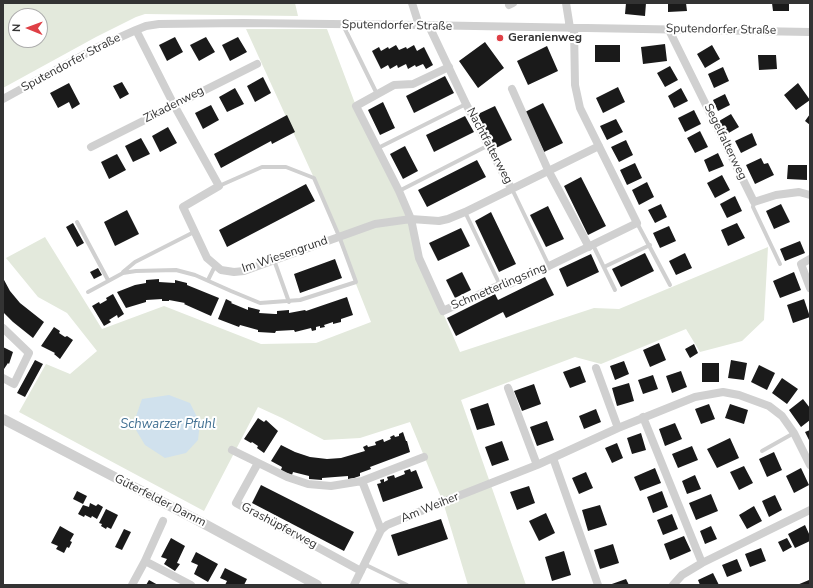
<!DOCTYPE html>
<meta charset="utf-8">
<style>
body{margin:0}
#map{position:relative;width:813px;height:588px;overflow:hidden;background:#fff;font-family:"Nunito Sans",sans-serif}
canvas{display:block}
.frame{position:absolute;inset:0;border:4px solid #333;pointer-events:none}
.north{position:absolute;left:8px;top:8px;width:40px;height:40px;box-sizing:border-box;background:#fff;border:1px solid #adadad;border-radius:50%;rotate:271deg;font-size:11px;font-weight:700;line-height:16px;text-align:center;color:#333}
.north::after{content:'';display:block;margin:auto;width:14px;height:18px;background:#df4046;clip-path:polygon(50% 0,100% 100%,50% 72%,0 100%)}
</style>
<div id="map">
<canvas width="813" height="588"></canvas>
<div class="frame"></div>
<div class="north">N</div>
</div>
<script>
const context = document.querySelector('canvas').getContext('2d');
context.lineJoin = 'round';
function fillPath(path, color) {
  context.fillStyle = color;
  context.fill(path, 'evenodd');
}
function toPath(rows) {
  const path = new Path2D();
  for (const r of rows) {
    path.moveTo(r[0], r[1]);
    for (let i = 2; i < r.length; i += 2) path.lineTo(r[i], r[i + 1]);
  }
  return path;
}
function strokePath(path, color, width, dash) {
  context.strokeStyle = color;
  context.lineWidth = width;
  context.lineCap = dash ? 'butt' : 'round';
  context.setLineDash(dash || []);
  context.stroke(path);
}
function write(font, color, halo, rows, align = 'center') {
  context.font = font + ' "Nunito Sans",sans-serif';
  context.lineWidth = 4;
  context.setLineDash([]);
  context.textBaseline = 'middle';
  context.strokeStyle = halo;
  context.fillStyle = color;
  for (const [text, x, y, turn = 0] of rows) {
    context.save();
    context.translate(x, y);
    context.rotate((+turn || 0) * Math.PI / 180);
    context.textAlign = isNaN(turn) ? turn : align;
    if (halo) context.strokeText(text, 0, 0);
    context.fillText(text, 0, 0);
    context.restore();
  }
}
fillPath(toPath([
 [3,3,295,3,298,16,145,14,136,17,96,37,3,88],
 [16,16,40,16,40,40,16,40],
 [246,29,327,29,356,106,399,191,419,258,460,352,594,308,619,309,768,247,764,320,742,341,700,352,686,329,601,364,575,357,461,400,526,585,468,585,443,502,410,422,360,438,324,440,282,418,258,407,204,511,19,412,46,364,70,374,97,351,67,313,38,297,6,258,45,237,102,329,164,306,261,344,316,343,371,322,314,178]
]), '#e3e9dc');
fillPath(toPath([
 [169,395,190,403,200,423,198,440,186,453,165,458,145,445,133,425,142,399]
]), '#d0e1ed');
fillPath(toPath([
 [626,3,646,3,645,16,625,14],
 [668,3,686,3,687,11,668,12],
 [772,3,789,3,789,11,773,11],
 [175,37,183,52,167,61,159,45],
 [206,37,215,52,199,61,190,45],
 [238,37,247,52,230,61,222,45],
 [485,42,504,68,478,88,459,61],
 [665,44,667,61,643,64,641,47],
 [396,45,399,50,406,47,407,49,414,45,417,51,424,47,433,65,426,69,423,64,416,67,415,65,408,69,406,64,398,68,397,65,390,69,388,65,381,69,372,51,379,47,381,51,388,47,389,49],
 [595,45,620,45,620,62,595,62],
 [712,45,720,59,705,68,697,54],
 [547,46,558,71,528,85,517,61],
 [758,55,776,55,777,69,759,70],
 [670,66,678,80,665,87,657,73],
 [723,67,729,81,714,88,708,74],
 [445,76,454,93,414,113,406,96],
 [263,77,271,93,255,102,247,86],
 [122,82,129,94,120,99,113,86],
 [69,83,80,104,72,109,69,102,58,108,50,93],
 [798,83,810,100,796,110,784,95],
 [618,87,625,102,603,113,596,98],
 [235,88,244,104,227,112,219,97],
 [681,88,688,101,674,108,668,96],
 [725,94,730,105,718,111,713,100],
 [383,102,395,128,380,135,368,110],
 [543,103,563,143,544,152,525,112],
 [211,105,219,120,203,129,195,113],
 [495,106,512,140,494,149,478,114],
 [694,110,701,124,685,132,678,118],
 [731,114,739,127,727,134,719,121],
 [810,114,810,125,805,121],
 [287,115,295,132,272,144,271,141,221,168,214,154],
 [465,116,474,132,434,152,426,135],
 [616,119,623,132,607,140,600,126],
 [168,127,177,143,160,152,152,136],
 [700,131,708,147,695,153,687,138],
 [752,133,757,145,741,153,735,141],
 [141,138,150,154,133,162,125,146],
 [626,140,633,155,619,162,611,147],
 [405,146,418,171,403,179,390,154],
 [718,153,724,166,709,172,704,160],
 [117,154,126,170,109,179,101,162],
 [761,158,764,164,768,163,774,175,755,184,746,165],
 [477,160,486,177,427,207,418,190],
 [635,163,642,178,627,185,620,170],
 [788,165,807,165,807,180,787,179],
 [722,175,730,190,715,198,707,183],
 [581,177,606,226,588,235,564,186],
 [647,182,654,197,639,205,632,190],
 [306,184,315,201,227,247,219,230],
 [735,196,742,211,727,218,720,204],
 [661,204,667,217,655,223,648,210],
 [781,204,790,222,774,229,766,211],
 [548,206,564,239,546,247,530,215],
 [127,210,139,234,115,246,104,222],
 [491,212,516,264,499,272,475,221],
 [73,223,84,243,77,247,66,227],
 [737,223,745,238,728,246,721,230],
 [669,226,676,241,660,248,653,233],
 [461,228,470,246,438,261,429,243],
 [800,241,805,253,785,261,780,249],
 [645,253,654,271,621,287,612,269],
 [685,253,692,268,676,275,669,261],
 [591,254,599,272,567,287,559,269],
 [335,259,342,278,300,293,294,274],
 [98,268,102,275,94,279,90,272],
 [462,272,471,290,455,298,446,280],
 [794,272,801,290,780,298,773,281],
 [545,277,554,295,506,318,503,312,456,336,447,318,495,294,498,300],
 [3,278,10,291,20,303,44,322,33,338,13,322,3,312],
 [159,279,159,282,175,283,175,280,187,283,187,285,219,298,211,316,184,304,185,303,169,300,169,301,162,301,162,299,146,300,146,302,126,308,117,292,135,285,146,283,146,280],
 [113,294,124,314,118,318,117,315,109,320,111,322,104,326,92,306,99,302,100,304,107,300,106,298],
 [347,297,353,315,341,319,341,322,333,324,333,322,324,325,325,327,320,328,320,326,316,327,316,330,312,331,311,328,295,332,294,330,276,331,275,333,258,332,258,330,240,325,239,327,218,319,226,299,232,302,231,303,248,310,248,307,260,310,259,313,275,314,277,314,277,311,289,310,289,313,305,310,306,311],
 [804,299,810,317,793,323,787,305],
 [54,327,60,331,59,333,65,337,67,336,73,340,60,359,54,354,55,353,41,346],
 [659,343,666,360,650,367,643,350],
 [694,344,698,353,690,358,685,349],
 [3,347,13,352,9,364,8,363,4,369,3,368],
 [35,360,43,364,25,397,17,393],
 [731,360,747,363,744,380,728,378],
 [624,361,629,374,615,380,610,366],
 [702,363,719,363,719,382,702,382],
 [759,365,775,373,767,390,751,382],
 [580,366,586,382,570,388,563,372],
 [681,371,687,387,672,393,666,376],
 [653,375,658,389,643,394,638,380],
 [782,378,798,389,787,404,772,393],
 [629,383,634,401,617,406,612,388],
 [534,384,541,404,522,411,514,391],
 [803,399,810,408,810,420,801,427,789,410],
 [488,403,495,425,477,430,470,409],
 [709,404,715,419,701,424,695,409],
 [730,404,748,410,744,424,725,418],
 [596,409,601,422,584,429,579,416],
 [258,418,264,422,266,420,278,431,264,453,257,448,258,446,252,442,251,443,244,439],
 [547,421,554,440,537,446,530,427],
 [675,423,682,439,665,446,659,429],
 [810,430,810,442,805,432],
 [403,432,406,441,407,441,410,452,370,467,371,469,360,473,360,476,354,478,348,479,348,476,322,478,322,480,309,479,309,476,293,472,292,475,286,473,281,470,282,467,271,461,281,445,295,452,310,457,327,459,341,458,365,451,363,447,367,445,368,447,376,445,375,442,383,439,384,442,391,439,390,437,394,435,395,437,399,436,399,434],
 [641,433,646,450,632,454,627,438],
 [730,438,739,458,717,468,707,449],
 [502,441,509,460,492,466,485,447],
 [617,443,623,458,612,463,605,448],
 [692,446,698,460,678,468,672,454],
 [774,452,782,470,767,477,759,459],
 [744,466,753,483,739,490,730,472],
 [655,468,661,483,640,491,634,477],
 [801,468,809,485,794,493,786,476],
 [410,469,411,472,416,470,423,488,383,502,377,484,381,483,380,480,384,479,384,482,388,480,387,477,394,475,395,478,405,474,404,471],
 [586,472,593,488,579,494,572,478],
 [695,475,701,489,687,494,682,481],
 [261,485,354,532,344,551,252,503],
 [529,486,535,503,517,510,510,492],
 [77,491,87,496,83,504,73,499],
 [662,491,668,507,653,513,647,497],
 [711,494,718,511,696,520,689,503],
 [775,495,782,510,769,517,762,501],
 [90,503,96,506,98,504,103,507,97,519,92,516,91,518,85,515,84,517,78,514,83,505,89,507],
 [600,505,607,525,588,531,582,510],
 [754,506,762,521,747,529,739,515],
 [106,509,118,515,111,529,107,527,106,529,101,526,102,524,99,523],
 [546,513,555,533,539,541,529,521],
 [672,514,678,529,663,535,657,520],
 [441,519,448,539,398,556,391,535],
 [805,525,810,536,810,541,795,548,788,534],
 [60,526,74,534,70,541,72,542,69,548,67,547,64,553,56,549,58,546,51,543],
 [711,526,717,539,705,544,700,531],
 [124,529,131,532,122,550,115,547],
 [684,536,691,551,670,560,664,544],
 [171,538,185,546,177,563,180,564,175,571,164,564,167,559,161,557],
 [787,538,792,547,783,552,778,542],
 [613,544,619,563,600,569,594,550],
 [761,548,766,561,750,567,745,554],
 [564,551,571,575,552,581,545,557],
 [196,552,218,564,208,582,194,574,198,565,191,562],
 [737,559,742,571,727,577,722,565],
 [225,568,247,579,244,585,225,585,227,581,220,578],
 [713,573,719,585,700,585,698,580],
 [626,579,629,585,609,585],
 [149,580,158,585,146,585],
 [809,580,810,585,797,585]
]), '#1a1a1a');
strokePath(toPath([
 [343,25,377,94],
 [378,148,466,104],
 [512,189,549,266],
 [399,191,489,145],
 [754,202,753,207,780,264],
 [465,212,500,285],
 [77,222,108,280],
 [637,223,670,285],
 [593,245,615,290],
 [274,260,289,302],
 [604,267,650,245],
 [123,272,135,262,194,232],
 [208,280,215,266],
 [88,292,123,273,136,271,176,270,195,275,231,291,260,303,300,300,356,282,339,236,314,178,286,167,262,167,219,186],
 [762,451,794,433],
 [364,564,407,585]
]), '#d0d0d0', 4);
strokePath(toPath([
 [412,3,419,25],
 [566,3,570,28],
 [509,5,513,3],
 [429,26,466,104,511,188],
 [136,30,174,105,219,186,183,207,207,258,221,270,234,272,244,271,375,224,411,219,439,221,448,219,465,212,599,146],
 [669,30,754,202,776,195,799,192,810,195],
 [449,67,413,84,394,85,356,106,399,191,411,219,419,258,443,311,500,285,509,284,549,266,637,223,580,108,575,85,574,28],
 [512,89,548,170,589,247],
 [3,99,96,48,136,30,146,26,159,24,243,23,419,25,810,32],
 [91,147,257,64],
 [810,259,801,264,810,288],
 [3,328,29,353,14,384,3,378],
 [596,368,618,428],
 [508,388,537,465],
 [643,417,702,563],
 [232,450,287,477,308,484,331,486,362,481,424,457],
 [553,458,598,585],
 [258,463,236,503,361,571],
 [362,481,381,530],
 [145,561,163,521],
 [132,585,145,561,191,585],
 [354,585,381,530,387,525,443,502,537,465,618,428,695,397,723,392,739,395,769,406,782,416,794,433,810,465],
 [673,585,682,575,702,563,810,510]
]), '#d0d0d0', 8);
strokePath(toPath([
 [3,419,199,521,317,585]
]), '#d0d0d0', 10);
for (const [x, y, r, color] of [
 [500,38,4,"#df4046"]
]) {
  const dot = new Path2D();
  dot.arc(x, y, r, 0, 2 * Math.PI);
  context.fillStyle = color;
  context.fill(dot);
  strokePath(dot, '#fff', 1.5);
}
write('12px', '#333', '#fff', [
 ["Sputendorfer Straße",397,26,1],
 ["Sputendorfer Straße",721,30,1],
 ["Sputendorfer Straße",71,63,-28],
 ["Zikadenweg",174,105,-27],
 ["Segelfalterweg",725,142,64],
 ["Nachtfalterweg",489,146,62],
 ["Im Wiesengrund",285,255,-19],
 ["Schmetterlingsring",499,287,-23],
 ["Güterfelder Damm",160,501,27],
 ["Am Weiher",430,508,-22],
 ["Grashüpferweg",279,526,28]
]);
write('bold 12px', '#333', '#fff', [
 ["Geranienweg",508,38]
], 'left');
write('italic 13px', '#437193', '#fff', [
 ["Schwarzer Pfuhl",168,425]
]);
</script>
